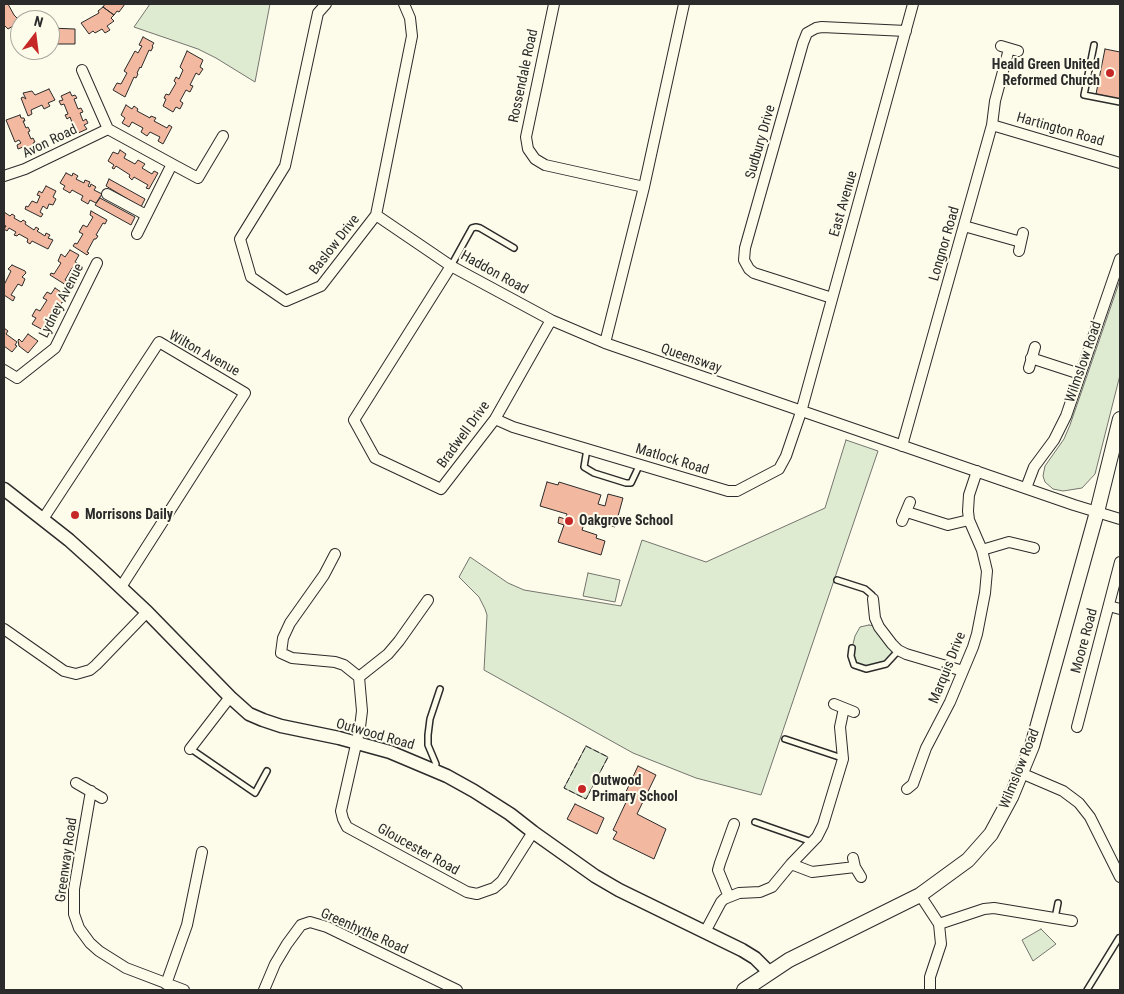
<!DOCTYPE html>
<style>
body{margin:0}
#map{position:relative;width:1124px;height:994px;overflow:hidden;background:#fdfbea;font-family:"Roboto Condensed",sans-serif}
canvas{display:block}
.frame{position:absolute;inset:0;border:5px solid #2b2b2b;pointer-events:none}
.north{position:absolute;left:10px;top:10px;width:50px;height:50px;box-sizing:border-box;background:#fdfbea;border:1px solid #a9a89e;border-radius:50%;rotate:15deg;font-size:14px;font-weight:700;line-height:20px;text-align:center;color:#2b2b2b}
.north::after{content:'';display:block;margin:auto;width:18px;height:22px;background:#c62828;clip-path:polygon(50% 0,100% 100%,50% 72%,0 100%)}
</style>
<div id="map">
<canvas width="1124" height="994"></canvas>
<div class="frame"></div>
<div class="north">N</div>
</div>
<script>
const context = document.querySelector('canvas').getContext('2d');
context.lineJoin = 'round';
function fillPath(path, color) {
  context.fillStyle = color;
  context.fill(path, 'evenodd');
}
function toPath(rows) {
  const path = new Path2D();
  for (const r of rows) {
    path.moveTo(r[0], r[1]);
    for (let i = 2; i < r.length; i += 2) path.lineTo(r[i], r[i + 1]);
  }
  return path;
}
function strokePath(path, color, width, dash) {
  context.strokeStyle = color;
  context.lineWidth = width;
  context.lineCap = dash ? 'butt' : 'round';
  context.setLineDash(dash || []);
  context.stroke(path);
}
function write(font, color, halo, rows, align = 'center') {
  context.font = font + ' "Roboto Condensed",sans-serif';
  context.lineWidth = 4;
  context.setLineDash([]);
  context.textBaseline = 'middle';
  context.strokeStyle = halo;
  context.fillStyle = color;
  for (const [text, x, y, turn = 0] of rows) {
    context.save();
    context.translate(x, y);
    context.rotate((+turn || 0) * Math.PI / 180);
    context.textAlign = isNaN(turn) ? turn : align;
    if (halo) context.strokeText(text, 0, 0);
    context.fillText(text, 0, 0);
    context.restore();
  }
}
const green = toPath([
 [150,4,270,4,255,82,216,58,198,49,134,27,150,4],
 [1120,280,1120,375,1095,474,1082,488,1063,491,1053,489,1045,482,1043,476,1045,466,1064,439,1070,425,1120,280],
 [846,440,878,451,761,795,696,778,633,753,484,670,487,615,485,609,479,597,459,577,470,557,508,583,524,590,621,606,642,540,706,562,825,508,846,440],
 [588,573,620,580,615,602,583,596,588,573],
 [869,625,879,627,898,650,886,664,860,668,852,661,852,648,855,636,860,627,869,625],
 [586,746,608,757,586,799,564,788,586,746],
 [1041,929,1056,944,1033,961,1022,940,1041,929]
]);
fillPath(green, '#deebd1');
strokePath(green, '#74746e', 1);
const building = toPath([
 [4,4,8,4,14,15,20,21,15,28,13,26,8,29,4,25,4,4],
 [105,4,125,4,119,12,117,11,114,15,103,7,105,4],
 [103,7,114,15,111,18,114,21,107,26,110,30,105,33,102,29,95,33,93,31,89,34,81,23,99,13,98,11,103,7],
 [20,22,20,42,18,42,19,38,14,36,16,28,15,28,20,22],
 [50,28,75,29,75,44,51,44,50,28],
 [143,37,154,43,152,46,153,47,151,51,149,50,141,68,140,67,137,73,138,74,136,78,134,77,125,97,113,90,117,83,121,84,127,73,124,71,135,51,138,53,142,46,139,45,143,37],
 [1105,49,1120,52,1120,99,1096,94,1105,49],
 [187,51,203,60,200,67,203,69,199,75,196,73,190,85,193,86,190,92,186,90,180,101,183,103,180,109,176,107,173,112,163,106,166,99,164,98,166,94,169,95,176,83,174,81,176,77,179,79,183,70,180,67,187,51],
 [49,89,55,100,48,103,50,106,44,109,42,105,31,110,32,114,28,116,21,98,23,97,26,99,23,93,32,91,35,95,49,89],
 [70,92,72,96,75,95,77,98,74,99,78,109,81,108,83,112,80,113,83,121,86,119,88,123,84,125,87,129,76,134,74,129,71,130,70,126,73,125,70,117,67,119,65,115,68,114,64,104,61,105,59,101,63,100,61,96,70,92],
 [126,105,132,109,134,106,138,109,137,111,150,118,151,116,156,118,154,121,167,128,169,125,172,127,163,144,158,141,160,137,150,132,147,136,141,132,143,128,132,122,129,127,122,123,125,118,121,115,126,105],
 [20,115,21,118,24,118,25,121,23,121,26,128,28,127,30,131,28,132,31,139,33,138,35,142,33,143,37,152,26,156,23,147,18,149,17,145,21,143,19,140,15,142,6,120,20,115],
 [120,150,126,154,124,158,135,164,138,160,145,164,142,168,152,174,154,171,158,173,149,189,146,188,148,185,134,177,132,180,129,177,130,175,116,166,114,169,112,168,114,165,108,161,113,152,118,154,120,150],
 [66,173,72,176,73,173,78,176,76,179,84,183,85,180,90,182,88,186,90,187,91,184,96,187,94,190,102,194,96,203,90,200,88,204,81,200,83,196,72,190,70,193,63,189,65,186,60,183,66,173],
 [109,179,145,199,141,207,106,186,109,179],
 [46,186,56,191,53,197,56,199,53,205,49,204,47,209,43,206,40,212,43,214,41,217,25,209,26,206,28,207,32,201,37,203,40,196,37,195,39,191,42,193,46,186],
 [100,198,135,217,131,225,95,205,100,198],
 [91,211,107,220,105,224,103,223,96,235,98,236,96,239,94,239,87,252,89,253,87,255,73,246,75,243,77,244,83,234,79,232,83,225,87,227,93,217,90,215,91,211],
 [4,212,10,216,12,214,15,216,14,218,21,222,23,220,26,222,25,224,34,230,36,227,39,229,37,231,45,236,46,233,50,235,48,238,53,240,48,249,32,241,30,244,27,242,28,239,19,234,17,236,14,235,16,232,9,228,7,231,4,229,6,226,4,225,4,212],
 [70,250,79,255,75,262,79,264,76,269,72,268,65,280,68,281,66,285,50,275,51,273,54,274,61,263,58,261,61,254,65,257,70,250],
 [12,265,25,271,26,273,22,277,25,279,22,286,18,284,11,295,15,297,13,301,4,295,4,285,11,271,8,269,12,265],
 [55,288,67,296,63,303,62,302,60,306,58,305,50,319,52,320,49,324,47,323,43,330,32,324,36,318,32,316,36,309,40,311,47,300,43,298,47,292,51,294,55,288],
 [4,328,8,331,6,334,17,342,15,345,17,346,12,352,4,346,4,328],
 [28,334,38,341,28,353,19,346,18,340,19,339,22,342,28,334],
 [547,482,558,485,559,482,601,495,598,504,605,506,608,494,623,498,615,527,586,518,582,530,597,535,596,538,605,541,601,555,558,542,564,525,558,523,559,517,565,519,567,514,540,506,547,482],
 [638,766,656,775,637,814,666,829,654,859,613,839,617,832,613,830,628,798,624,796,638,766],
 [575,804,604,818,597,834,567,819,575,804]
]);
fillPath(building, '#f2b8a0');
strokePath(building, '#2b2b2b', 1);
const service = toPath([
 [1094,45,1084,95,1120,102],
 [451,266,472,228,476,227,480,228,514,248],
 [587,449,584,467,594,473,626,483,631,483,640,464],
 [837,580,865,589,872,595,873,599],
 [852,648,851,656,854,665,866,669,886,664,898,651],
 [785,739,842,758],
 [191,749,255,793,267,771],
 [435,771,436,764,428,745,428,735,430,719,440,689],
 [755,822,812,842],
 [1055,918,1058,903],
 [1087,990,1119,938]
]);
const minor = toPath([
 [326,4,318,13,285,166,240,239,251,277,286,301,321,286,376,215,412,36,410,18,404,4],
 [554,4,526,137,528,149,535,159,545,165,644,187],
 [684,4,644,187,605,343,1074,505,1120,519],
 [1001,46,1018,51],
 [82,70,108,129],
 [992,125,1120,163],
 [172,164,198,178,223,136],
 [4,176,25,169,108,129,172,164,137,234],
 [107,194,146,215],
 [376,215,451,266,551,320,605,343],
 [964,226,1021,242],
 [1019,251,1023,233],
 [451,266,354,420,375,458,441,489,495,419,551,320],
 [832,298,754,273,749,269,744,260,745,248,803,43,807,33,816,28,822,27,906,31],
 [1031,358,1080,374],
 [1029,368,1035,347],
 [4,370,17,378,55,348,97,263],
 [495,419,513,427,728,491,737,491,779,469,786,456,801,412,913,4],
 [902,446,992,125,995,101,1009,49],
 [1026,488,1034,467,1054,440,1066,416,1120,259],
 [907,512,948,525,969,520],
 [43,519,159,342,245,393,121,587],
 [902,521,910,502],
 [982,550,1009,542,1034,548],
 [335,554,324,575,290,623,283,638,281,653,292,658,335,662,344,665,359,677,362,711,360,727,341,811,343,819,347,827,467,892,477,894,494,888,502,881,533,832],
 [873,599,875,618,879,627,892,644,898,650,906,654,963,671],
 [1109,606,1120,609],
 [4,629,64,671,76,674,90,670,96,665,147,612],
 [359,677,388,654,399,641,428,600],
 [834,704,854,712],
 [1077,727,1120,562],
 [190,749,230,697],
 [1021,773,1063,791,1079,803,1090,817,1120,877],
 [76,783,102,798],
 [907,789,913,784,926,748,950,702,973,647,977,634,985,593,987,571,982,550,969,520,968,511,969,495,977,471],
 [91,791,74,889,74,914,79,928,90,943,99,951,126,968,184,990],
 [853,858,855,867,861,877],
 [791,864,812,872,855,867],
 [920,895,939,924,941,944,930,977,930,990],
 [729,897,718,870,720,863,734,824],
 [939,924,984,909,994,908,1072,921],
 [705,932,721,902,724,899,739,893,760,892,772,887,791,864,817,837,823,825,843,759,840,727,844,708],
 [166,984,187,925,202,852],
 [264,990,275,964,287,944,301,925,310,922,327,927,457,990]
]);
const tertiary = toPath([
 [4,489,69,540,99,567,147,612,230,697,249,714,263,720,281,726,339,738,390,752,447,776,474,791,510,814,533,832,595,876,619,890,742,950,755,958,770,973]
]);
const secondary = toPath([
 [744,990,789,960,920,895,968,860,991,834,1011,797,1032,746,1097,512,1120,419]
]);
strokePath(service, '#2b2b2b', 8);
strokePath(minor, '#2b2b2b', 12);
strokePath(tertiary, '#2b2b2b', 15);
strokePath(secondary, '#2b2b2b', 16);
strokePath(service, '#fdfbea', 5);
strokePath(minor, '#fdfbea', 10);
strokePath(tertiary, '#fdfbea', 12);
strokePath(secondary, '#fdfbea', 14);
strokePath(toPath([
 [586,746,608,757,586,799,564,788,586,746]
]), '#2b2b2b', 1, [6, 2.5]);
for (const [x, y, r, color] of [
 [1110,73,5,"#c62828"],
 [75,515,5,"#c62828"],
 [569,521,5,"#c62828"],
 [582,789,5,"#c62828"]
]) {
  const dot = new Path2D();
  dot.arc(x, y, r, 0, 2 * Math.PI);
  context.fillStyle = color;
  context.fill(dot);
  strokePath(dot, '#fdfbea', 2);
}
write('bold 14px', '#2b2b2b', '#fdfbea', [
 ["Heald Green United",1100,65,"right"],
 ["Reformed Church",1100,81,"right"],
 ["Morrisons Daily",85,515],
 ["Oakgrove School",579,521],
 ["Outwood",592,781],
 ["Primary School",592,797]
], 'left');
write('14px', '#2b2b2b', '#fdfbea', [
 ["Rossendale Road",524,76,-78],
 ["Hartington Road",1060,130,16],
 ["Avon Road",50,142,-26],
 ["Sudbury Drive",761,142,-74],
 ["East Avenue",844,204,-74],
 ["Longnor Road",945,244,-74],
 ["Baslow Drive",335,245,-52],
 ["Haddon Road",494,273,29],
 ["Lydney Avenue",62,301,-63],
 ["Wilton Avenue",204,354,29],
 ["Queensway",691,359,19],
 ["Wilmslow Road",1084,362,-71],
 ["Bradwell Drive",464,435,-54],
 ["Matlock Road",672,460,17],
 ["Moore Road",1085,641,-75],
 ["Marquis Drive",948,668,-68],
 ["Outwood Road",375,735,16],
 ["Wilmslow Road",1020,769,-68],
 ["Gloucester Road",418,850,29],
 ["Greenway Road",67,860,-82],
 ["Greenhythe Road",364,932,24]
]);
</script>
